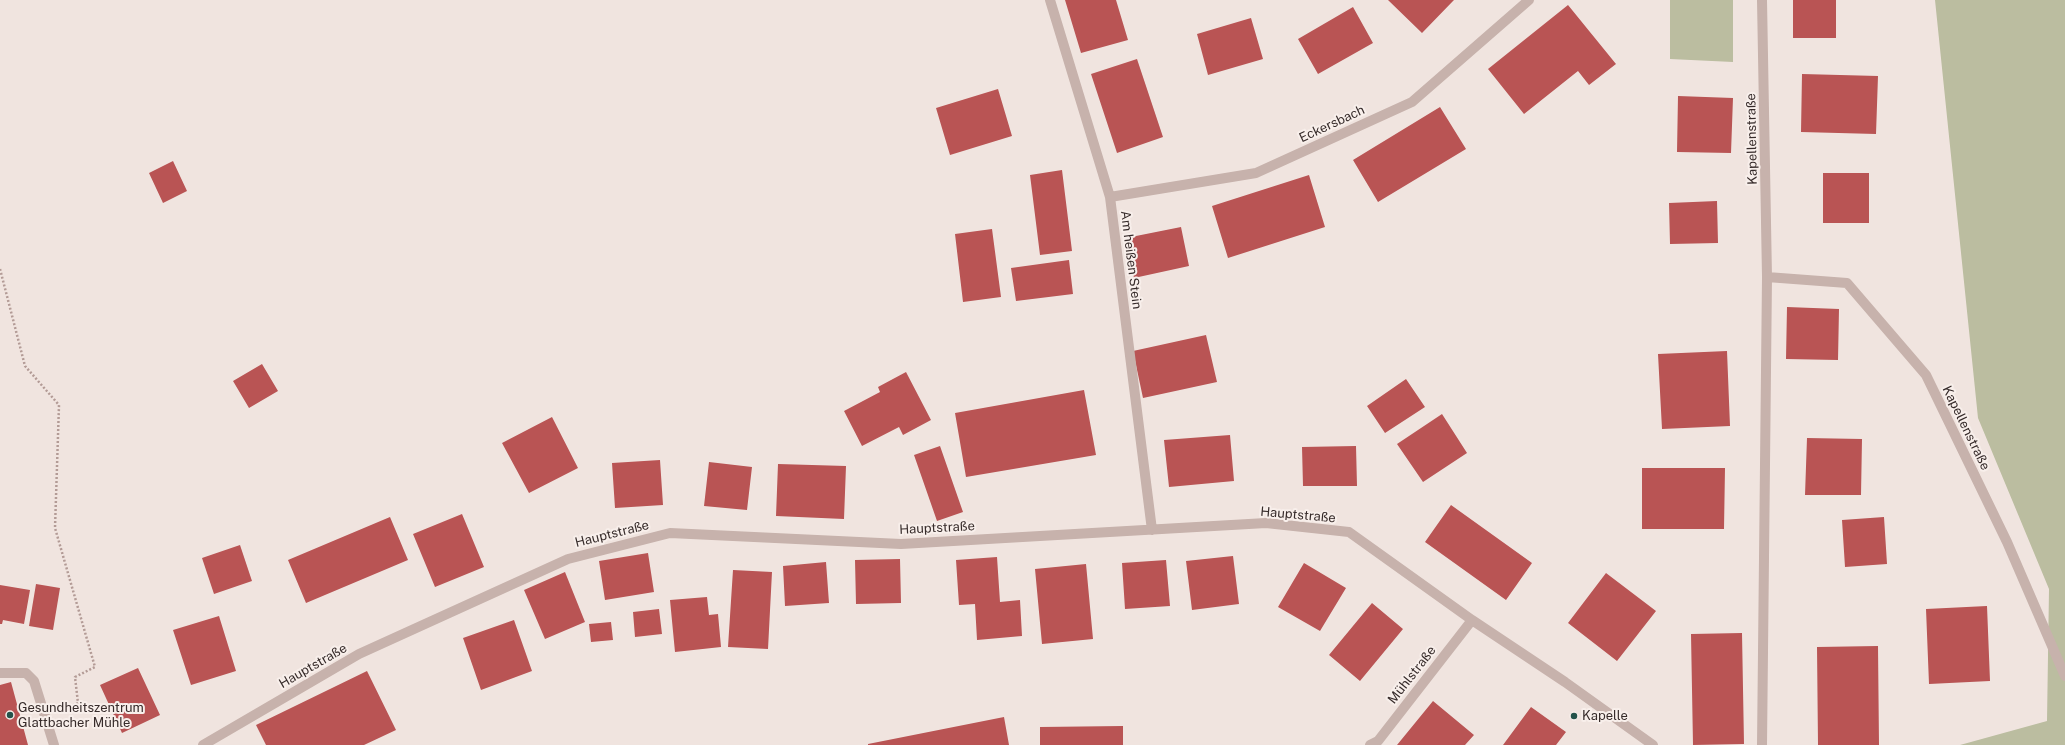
<!DOCTYPE html>
<meta charset="utf-8">
<style>
body{margin:0}
canvas{display:block;background:#f0e4df}
</style>
<canvas width="2065" height="745"></canvas>
<script>
const context = document.querySelector('canvas').getContext('2d');
context.lineJoin = 'round';
function fillPath(path, color) {
  context.fillStyle = color;
  context.fill(path, 'evenodd');
}
function toPath(rows) {
  const path = new Path2D();
  for (const r of rows) {
    path.moveTo(r[0], r[1]);
    for (let i = 2; i < r.length; i += 2) path.lineTo(r[i], r[i + 1]);
  }
  return path;
}
function strokePath(path, color, width, dash) {
  context.strokeStyle = color;
  context.lineWidth = width;
  context.lineCap = dash ? 'butt' : 'round';
  context.setLineDash(dash || []);
  context.stroke(path);
}
function write(font, color, halo, rows, align = 'center') {
  context.font = font + ' "Public Sans",sans-serif';
  context.lineWidth = 4;
  context.setLineDash([]);
  context.textBaseline = 'middle';
  context.strokeStyle = halo;
  context.fillStyle = color;
  for (const [text, x, y, turn = 0] of rows) {
    context.save();
    context.translate(x, y);
    context.rotate((+turn || 0) * Math.PI / 180);
    context.textAlign = isNaN(turn) ? turn : align;
    if (halo) context.strokeText(text, 0, 0);
    context.fillText(text, 0, 0);
    context.restore();
  }
}
fillPath(toPath([
 [1670,0,1733,0,1733,62,1670,59],
 [1935,0,2065,0,2065,745,1960,745,2047,721,2049,589,1978,418]
]), '#bbbda0');
fillPath(toPath([
 [1065,0,1116,0,1128,40,1081,53],
 [1388,0,1454,0,1422,33],
 [1793,0,1836,0,1836,38,1793,38],
 [1568,5,1616,64,1589,85,1578,71,1524,114,1488,69],
 [1353,7,1373,43,1318,74,1298,39],
 [1251,18,1263,59,1208,75,1197,34],
 [1137,59,1163,137,1117,153,1091,74],
 [1802,74,1878,76,1876,134,1801,132],
 [998,89,1012,136,950,155,936,108],
 [1678,96,1733,98,1731,153,1677,152],
 [1440,107,1466,149,1378,202,1353,160],
 [173,161,187,191,163,203,149,173],
 [1062,170,1072,251,1040,255,1030,175],
 [1823,173,1869,173,1869,223,1823,223],
 [1309,175,1325,227,1228,258,1212,206],
 [1717,201,1718,243,1670,244,1669,203],
 [1181,227,1189,266,1134,278,1126,238],
 [992,229,1001,297,963,302,955,234],
 [1069,260,1073,294,1016,301,1011,268],
 [1787,307,1839,309,1838,360,1786,359],
 [1206,335,1217,382,1143,398,1133,351],
 [1727,351,1730,426,1662,429,1658,354],
 [262,364,278,391,249,408,233,381],
 [906,372,931,420,903,435,899,427,862,446,844,411,880,392,878,387],
 [1406,379,1425,407,1385,433,1367,406],
 [1084,390,1096,455,966,477,955,413],
 [1442,414,1467,453,1423,482,1397,444],
 [552,417,578,468,529,493,502,443],
 [1230,435,1234,481,1169,487,1164,440],
 [1807,438,1862,439,1861,495,1805,495],
 [940,446,963,512,937,521,914,455],
 [1356,446,1357,486,1303,486,1302,447],
 [660,460,663,505,615,508,612,463],
 [709,462,752,467,747,510,704,506],
 [778,464,846,466,844,519,776,516],
 [1642,468,1725,468,1724,529,1642,529],
 [1451,505,1532,563,1506,600,1425,542],
 [462,514,484,567,435,587,413,534],
 [390,517,408,560,306,603,288,560],
 [1884,517,1887,564,1845,567,1842,520],
 [240,545,252,581,214,594,202,558],
 [648,553,654,592,605,600,599,561],
 [1233,556,1239,604,1192,610,1186,561],
 [997,557,1000,602,1020,600,1022,636,977,640,975,604,959,605,956,560],
 [900,559,901,603,856,604,855,560],
 [1166,560,1170,606,1125,609,1122,563],
 [826,562,829,603,785,606,783,566],
 [1304,563,1346,588,1320,631,1278,607],
 [1086,564,1093,639,1042,644,1035,569],
 [733,570,772,572,768,649,728,647],
 [565,572,585,622,545,639,524,590],
 [1606,573,1656,611,1617,661,1568,623],
 [36,584,60,588,53,630,29,626],
 [0,585,30,590,24,624,3,620,2,624,0,624],
 [707,597,709,615,718,614,721,647,675,652,670,600],
 [1372,603,1403,629,1360,681,1329,655],
 [1987,606,1990,681,1929,684,1926,609],
 [659,609,662,634,635,637,633,612],
 [219,616,236,671,191,685,173,630],
 [514,620,532,671,481,690,463,638],
 [611,622,613,640,591,642,589,624],
 [1742,633,1744,744,1693,745,1691,634],
 [1878,646,1879,745,1818,745,1817,647],
 [138,668,160,715,122,733,100,685],
 [367,671,396,730,364,745,266,745,256,725],
 [11,682,28,745,0,745,0,685],
 [1433,701,1474,735,1465,745,1397,745],
 [1531,707,1566,732,1556,745,1503,745],
 [1004,717,1009,745,868,745,868,744],
 [1123,726,1123,745,1040,745,1040,727]
]), '#b95454');
strokePath(toPath([
 [0,269,25,366,59,405,55,528,95,667,75,677,78,703,66,709]
]), '#b39b96', 2.5, [2, 2]);
strokePath(toPath([
 [0,673,26,673,34,681,54,745]
]), '#c7b2ac', 10);
strokePath(toPath([
 [1050,0,1110,197,1152,530],
 [1762,0,1767,277,1762,745],
 [1110,197,1256,173,1412,102,1529,0],
 [1767,277,1847,283,1926,375,2007,542,2065,676],
 [203,745,359,654,568,559,670,533,901,544,1266,523,1349,532,1472,620,1565,682,1653,745],
 [1370,745,1378,741,1472,620]
]), '#c7b2ac', 10);
for (const [x, y, r, color] of [
 [10,715,4,"#24534b"],
 [1574,716,4,"#24534b"]
]) {
  const dot = new Path2D();
  dot.arc(x, y, r, 0, 2 * Math.PI);
  context.fillStyle = color;
  context.fill(dot);
  strokePath(dot, '#f8efeb', 1.5);
}
write('13px', '#362b2a', '#f8efeb', [
 ["Eckersbach",1332,124,-25],
 ["Kapellenstraße",1752,139,-91],
 ["Am heißen Stein",1131,260,83],
 ["Kapellenstraße",1966,428,64],
 ["Hauptstraße",1298,515,5],
 ["Hauptstraße",937,528,-3],
 ["Hauptstraße",612,534,-14],
 ["Hauptstraße",313,666,-30],
 ["Mühlstraße",1412,675,-52]
]);
write('13px', '#362b2a', '#f8efeb', [
 ["Gesundheitszentrum",18,708],
 ["Glattbacher Mühle",18,723],
 ["Kapelle",1582,716]
], 'left');
</script>
